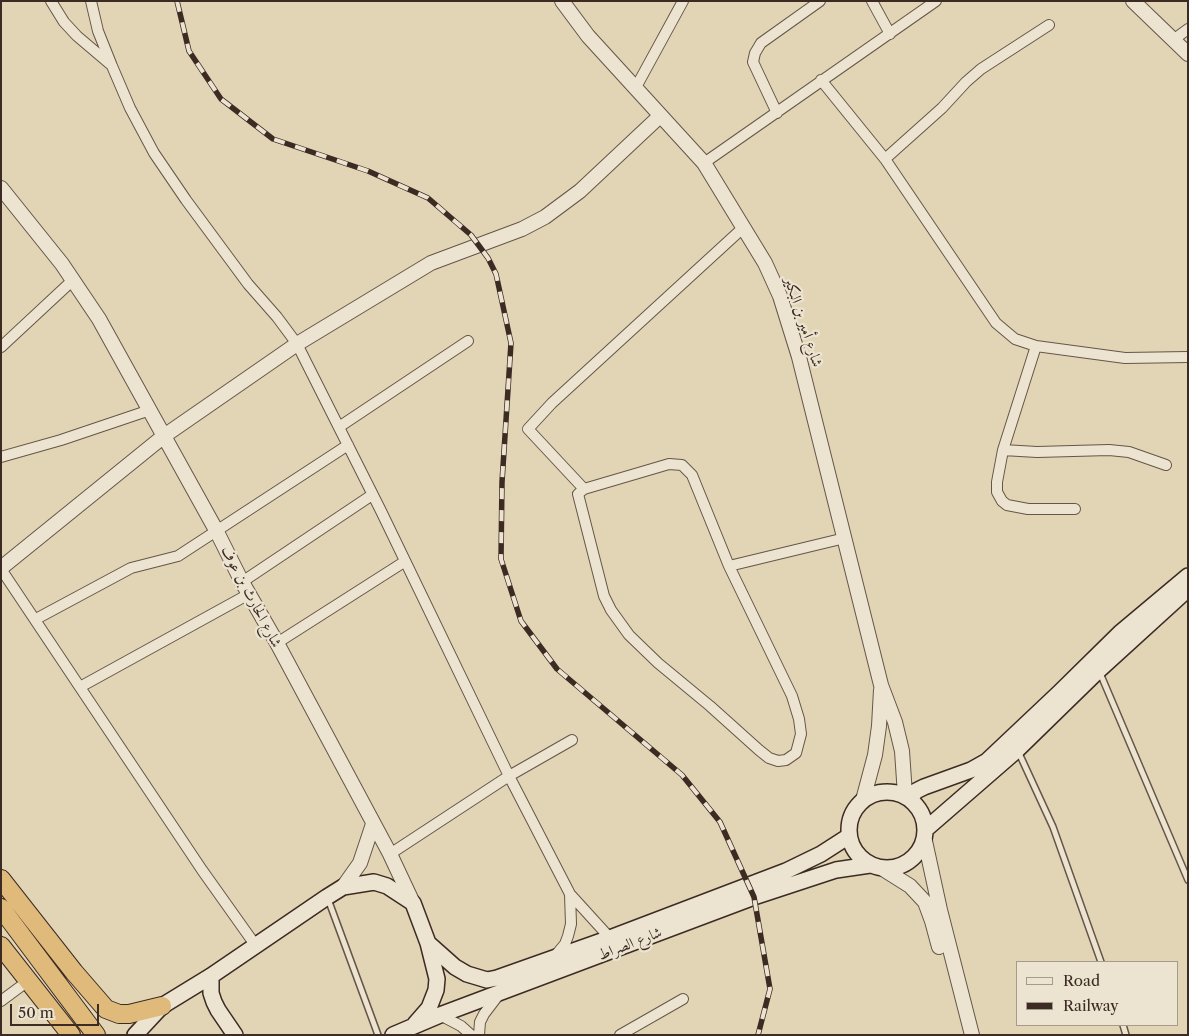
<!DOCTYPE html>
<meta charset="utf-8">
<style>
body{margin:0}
#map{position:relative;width:1189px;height:1036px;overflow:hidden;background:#e1d5b6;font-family:"Libre Caslon Text",serif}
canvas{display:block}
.frame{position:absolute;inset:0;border:2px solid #3c2b23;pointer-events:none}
.legend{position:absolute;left:1016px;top:961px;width:162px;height:65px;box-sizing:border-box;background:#ece4d0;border:1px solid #a69a8b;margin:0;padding:6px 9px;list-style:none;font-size:15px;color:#3c2b23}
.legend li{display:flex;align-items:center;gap:10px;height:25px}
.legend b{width:25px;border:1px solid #a69a8b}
.scale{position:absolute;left:10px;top:1004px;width:89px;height:22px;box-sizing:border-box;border:2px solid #3c2b23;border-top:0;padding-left:6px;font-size:15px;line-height:18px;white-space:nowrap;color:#3c2b23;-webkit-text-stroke:4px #ece4d0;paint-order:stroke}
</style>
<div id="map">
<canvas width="1189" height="1036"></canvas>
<div class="frame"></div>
<ul class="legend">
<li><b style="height:6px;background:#ece4d0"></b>Road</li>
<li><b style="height:6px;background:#3c2b23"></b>Railway</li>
</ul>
<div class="scale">50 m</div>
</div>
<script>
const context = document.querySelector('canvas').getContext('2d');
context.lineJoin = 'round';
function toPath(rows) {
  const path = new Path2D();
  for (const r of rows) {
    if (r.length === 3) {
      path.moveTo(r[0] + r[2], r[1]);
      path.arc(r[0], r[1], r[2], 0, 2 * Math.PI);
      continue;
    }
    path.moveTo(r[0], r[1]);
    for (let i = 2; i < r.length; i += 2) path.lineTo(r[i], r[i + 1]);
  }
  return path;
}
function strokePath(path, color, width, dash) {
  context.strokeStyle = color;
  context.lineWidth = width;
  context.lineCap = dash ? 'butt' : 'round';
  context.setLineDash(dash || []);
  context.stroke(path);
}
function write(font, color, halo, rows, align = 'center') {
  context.font = font + ' "Libre Caslon Text",Amiri,serif';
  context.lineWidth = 4.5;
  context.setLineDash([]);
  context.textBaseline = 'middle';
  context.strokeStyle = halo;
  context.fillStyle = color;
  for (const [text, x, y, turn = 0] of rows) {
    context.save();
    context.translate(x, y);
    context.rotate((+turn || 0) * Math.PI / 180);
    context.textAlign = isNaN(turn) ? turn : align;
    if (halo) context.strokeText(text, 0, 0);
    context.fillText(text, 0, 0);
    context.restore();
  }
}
const service = toPath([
 [1100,673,1188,880],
 [1018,751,1053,827,1101,962],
 [328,899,378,1035],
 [1123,1025,1126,1035]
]);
const minor = toPath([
 [51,1,64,22,77,36,110,64],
 [91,1,98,31,112,66,130,108,154,153,186,200,248,284,277,317,297,344,381,511,509,776,570,894,610,938],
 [872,1,890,34],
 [1173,40,1188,29],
 [821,80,885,159,996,323,1015,339,1036,346,1125,358,1188,357],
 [635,89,683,1],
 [777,113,753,62,755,53,761,43,820,1],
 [885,159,942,108,966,82,981,69,1049,25],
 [704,163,936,1],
 [1036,346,1003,450,1037,452,1109,450,1129,452,1166,465],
 [1,347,73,280],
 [339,427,468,341],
 [1003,450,997,482,997,492,1002,501,1007,505,1028,509,1075,509],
 [1,457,61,440,150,410],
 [669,464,682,465,692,475,729,566,792,696,799,719,801,734,796,753,786,760,778,761,769,758,759,750,710,706,658,663,629,635,611,610,604,596,578,494,584,489,669,464],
 [584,489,528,429,552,403,744,227],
 [729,566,845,538],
 [1,569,202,870,256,946],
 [242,582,372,495],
 [36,619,131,568,178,556,348,445],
 [277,643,404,562],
 [80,687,249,594],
 [390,854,509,776,572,740],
 [555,956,565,944,568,936,571,924,570,894],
 [1,1001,28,981],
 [440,1015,461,1026,471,1035],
 [479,1035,480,1022,484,1014,500,993],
 [620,1035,683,999]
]);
const tertiary = toPath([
 [562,1,588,36,704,163,765,263,780,296,799,357,881,685,895,722,902,751,905,795],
 [1133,1,1188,54],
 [1,188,62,264,99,319,216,530,242,582,277,643,390,854,413,903],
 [1,568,164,436,297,344,431,263,522,229,545,217,580,191,660,116],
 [863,800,875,755,879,726,881,690],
 [925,841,940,910,972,1035],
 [883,869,910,886,925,902,932,921,939,947],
 [343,887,360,863,373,824]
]);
const secondary = toPath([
 [887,830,38],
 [910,798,916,791,924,787,971,770,987,761,1059,693,1120,633,1188,576],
 [926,829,1017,750,1099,670,1188,589],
 [428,943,455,967,467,974,487,980,497,978,610,938,786,871,821,854,849,836],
 [211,976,211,993,214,1002,218,1010,235,1035],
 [135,1035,162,1006,211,976,327,897,343,887,374,882,387,886,413,903,428,943,437,979,436,990,429,1008,415,1024],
 [393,1035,440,1015,754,897,836,870,870,865]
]);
const trunk = toPath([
 [1,879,74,972,106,1009,119,1014,129,1014,162,1006],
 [1,908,96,1035],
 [1,946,71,1035]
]);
strokePath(service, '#655648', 8);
strokePath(minor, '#655648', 12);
strokePath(tertiary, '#655648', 16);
strokePath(secondary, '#3c2b23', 18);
strokePath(trunk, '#3c2b23', 20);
strokePath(service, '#ece4d0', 5);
strokePath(minor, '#ece4d0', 10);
strokePath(tertiary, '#ece4d0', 14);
strokePath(secondary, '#ece4d0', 15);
strokePath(trunk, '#e0ba7b', 18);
const rail = toPath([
 [177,1,189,51,221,99,273,139,368,171,428,198,471,235,488,258,496,274,511,343,502,482,501,559,521,621,557,669,682,775,720,822,754,897,770,989,758,1035]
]);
strokePath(rail, '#3c2b23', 5.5);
strokePath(rail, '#ece4d0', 4, [11]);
write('15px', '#3c2b23', '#ece4d0', [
 ["شارع أمير بن البكير",803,322,72],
 ["شارع الحارث بن عوف",251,597,62],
 ["شارع الصراط",630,944,-21]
]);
</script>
